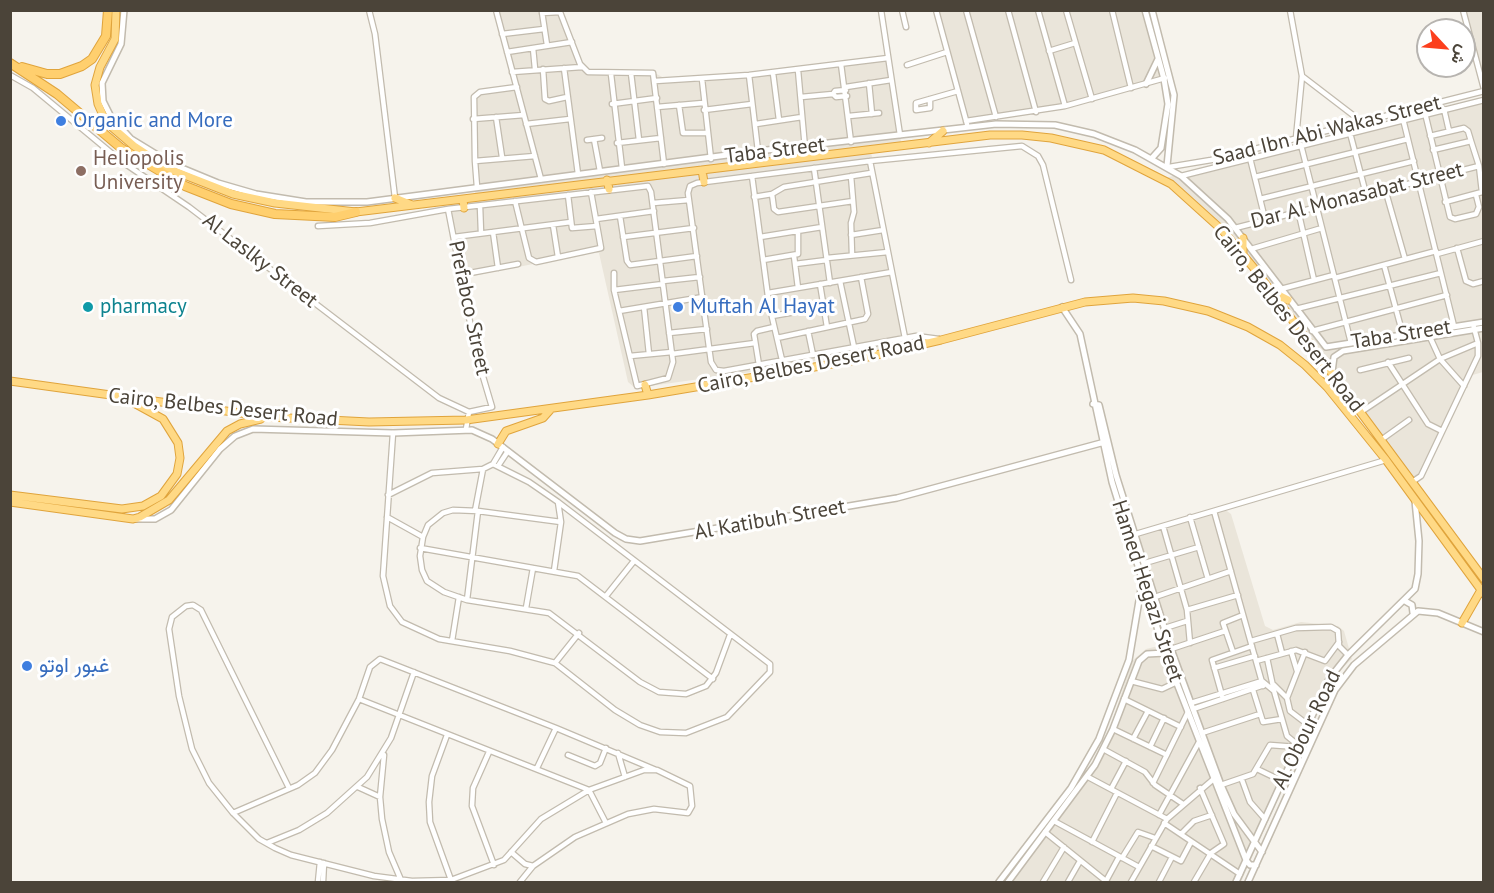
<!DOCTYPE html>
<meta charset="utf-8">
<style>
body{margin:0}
#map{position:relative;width:1494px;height:893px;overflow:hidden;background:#f6f3ec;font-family:"PT Sans",Vazirmatn,sans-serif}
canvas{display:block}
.frame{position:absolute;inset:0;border:12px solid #4b4439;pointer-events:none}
.north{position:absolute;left:1416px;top:18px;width:60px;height:60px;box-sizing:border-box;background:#fff;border:2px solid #b7b4b0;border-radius:50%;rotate:116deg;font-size:16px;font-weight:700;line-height:24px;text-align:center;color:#4b4439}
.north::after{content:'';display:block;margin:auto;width:21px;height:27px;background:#fc3f1d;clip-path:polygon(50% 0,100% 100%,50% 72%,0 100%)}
</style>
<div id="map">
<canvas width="1494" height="893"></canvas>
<div class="frame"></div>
<div class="north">ش</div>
</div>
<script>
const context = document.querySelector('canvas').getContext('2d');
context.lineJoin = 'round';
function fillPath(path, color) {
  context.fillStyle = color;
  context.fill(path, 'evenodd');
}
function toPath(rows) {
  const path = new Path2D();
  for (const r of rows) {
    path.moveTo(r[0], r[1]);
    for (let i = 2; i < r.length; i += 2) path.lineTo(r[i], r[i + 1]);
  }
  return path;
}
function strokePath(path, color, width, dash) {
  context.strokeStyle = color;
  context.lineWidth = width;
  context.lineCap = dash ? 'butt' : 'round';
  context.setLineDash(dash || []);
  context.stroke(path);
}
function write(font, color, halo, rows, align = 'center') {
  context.font = font + ' "PT Sans",Vazirmatn,sans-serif';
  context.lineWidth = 6;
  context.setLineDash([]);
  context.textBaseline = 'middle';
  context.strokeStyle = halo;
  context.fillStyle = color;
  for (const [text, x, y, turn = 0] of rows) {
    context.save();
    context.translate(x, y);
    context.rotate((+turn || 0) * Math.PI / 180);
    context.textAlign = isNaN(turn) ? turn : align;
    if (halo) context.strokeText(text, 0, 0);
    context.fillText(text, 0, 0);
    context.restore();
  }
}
fillPath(toPath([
 [494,11,562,11,579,62,587,71,651,71,666,79,699,80,887,57,902,148,871,152,908,336,906,342,901,346,763,370,757,365,751,372,635,388,628,382,599,253,593,252,463,278,459,276,448,205,475,201,474,100,480,94,511,90,513,85],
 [938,11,1146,11,1165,80,1051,110,968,123],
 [1462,11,1483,11,1483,89],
 [1483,97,1483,372,1469,376,1413,487,1215,220,1185,191,1165,178],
 [1220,506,1231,514,1265,626,1273,630,1301,622,1338,626,1344,631,1352,659,1338,672,1319,706,1241,882,1003,882,1089,771,1109,731,1132,661,1146,649,1158,646,1167,648,1134,542,1137,532]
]), '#eae5da');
const minor = toPath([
 [369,10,375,34,395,198],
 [496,10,541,179],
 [881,10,900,135],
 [902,10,906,27],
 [936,10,967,124],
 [966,10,996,117],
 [1008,10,1036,112],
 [1038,10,1065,106],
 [1066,10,1092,99],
 [1112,10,1131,88],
 [1290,10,1302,76,1296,138],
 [1463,10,1484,89],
 [542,12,547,45],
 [542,13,560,12,580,64,588,72,653,73,664,164],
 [502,34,544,29],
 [533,48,535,69],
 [1049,51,1075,43],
 [507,52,572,42],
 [841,64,851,142],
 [907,65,947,52],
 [564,68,578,174],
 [543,69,545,99,549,101,567,97],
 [798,70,805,148],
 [512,72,582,67],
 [631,73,639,140],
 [773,73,779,120],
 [611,74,622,168],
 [10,75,33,88,121,161,189,207,439,398,469,412,466,429],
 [749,75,758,151],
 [1302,76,1362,122],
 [702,79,711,159],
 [655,81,749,75,888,58],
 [869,83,872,114],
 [517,87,480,92,474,97,475,161,535,156],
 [846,87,891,80],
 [833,94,836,97,847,96],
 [801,97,833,94,835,91,846,90],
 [930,99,930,108,916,110,916,103,958,91],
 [612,104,657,98],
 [679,105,683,133,707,133],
 [657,107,703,103],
 [1444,109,1449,131],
 [704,110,752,104],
 [1425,113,1450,217,1455,219,1476,214,1479,207,1476,195],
 [849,116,879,113],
 [496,117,502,157],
 [473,119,524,115],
 [1403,119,1454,326],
 [966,121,1065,106,1165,78],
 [526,124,570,119],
 [756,124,802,117],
 [1350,133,1366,194],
 [1430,136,1464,128,1468,131,1471,141],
 [594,139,600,171],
 [587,140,602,138],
 [617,143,661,138],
 [1301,145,1351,343],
 [1248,150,1265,219],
 [1433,150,1471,141,1479,166,1482,192,1445,202],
 [475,161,477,187],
 [870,161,905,338],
 [1169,167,1211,160,1484,91],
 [814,168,830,283],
 [752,176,769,304,782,360],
 [851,176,854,212,851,223,852,255],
 [1181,176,1484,100],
 [1255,177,1408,139],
 [1385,189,1405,259],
 [772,194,774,209,778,212,853,201],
 [568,195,572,228,597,226],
 [754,197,772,194,784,187,871,173],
 [1260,199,1414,161],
 [515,201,529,258,536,262,601,248,591,192],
 [653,203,689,200],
 [480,206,481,233],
 [448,209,476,353,492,407,469,412],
 [1298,210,1314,280],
 [620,216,627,261,630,265,697,256],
 [596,219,654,211],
 [553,225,558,257],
 [318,226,370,223,448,209,648,186,651,192,673,362,668,378,637,386,614,290,614,273],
 [1235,228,1479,166],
 [493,232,498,268],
 [851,235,883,230],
 [454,237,571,222],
 [623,237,694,228],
 [760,237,822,227],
 [1457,248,1466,281,1473,284,1484,281],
 [1251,249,1322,228],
 [1437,254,1484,241],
 [794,256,798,288],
 [827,258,888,252],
 [763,260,798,254,798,231],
 [795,264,827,260],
 [1384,265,1403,335],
 [470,273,518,264],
 [1335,278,1436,251],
 [663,281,700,277],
 [840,281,854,347],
 [820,284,827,327],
 [1281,289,1334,275],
 [614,290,663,284],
 [768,293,892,272],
 [644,307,649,354],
 [1296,309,1441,273],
 [619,311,703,297],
 [772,316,824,307],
 [808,331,813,355],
 [1312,331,1447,295],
 [669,333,707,329],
 [1429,335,1440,359,1464,386],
 [777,338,865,319,868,314,861,277],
 [939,339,916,336,724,371,716,370,711,362,688,193,690,186,697,183,870,161,1022,146,1038,156,1043,165,1071,280],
 [672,354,755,343],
 [630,356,672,352],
 [1388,362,1428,424,1442,431],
 [759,365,754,334,757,331,774,327],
 [1360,370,1409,358],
 [1361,412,1440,359,1478,343],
 [393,433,383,576,390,606,402,622,439,639,510,651,555,663,615,710,640,725,660,732,686,733,727,717,770,672,770,664,558,502,529,482,493,464],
 [1381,440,1409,420],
 [498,466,508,451],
 [1412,482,1421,476,1478,356,1478,343,1473,324],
 [388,495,432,473,483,469,493,464,503,447],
 [475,511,483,469],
 [1214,511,1263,686],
 [387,517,423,537],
 [1190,517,1208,579],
 [561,522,478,511,453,510,443,513,428,525,423,537,420,556,422,570,427,581,444,592,467,600,549,613,640,682,659,692,686,694,706,686,716,673,730,635],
 [1163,526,1187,610,1190,643],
 [1129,536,1386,460],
 [420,548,578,576,713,679],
 [1145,563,1199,547],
 [554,571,561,522,558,502],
 [606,596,634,561],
 [1155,597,1231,571],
 [467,600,478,511],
 [526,608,533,568],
 [1187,610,1238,595],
 [1165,628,1187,621],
 [1277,634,1282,653],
 [452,641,459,597],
 [1251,641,1296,628,1331,627,1338,631,1339,646,1348,655],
 [1171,649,1225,631],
 [1291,651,1297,671],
 [1233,652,1223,623,1243,615],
 [1305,652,1287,698,1290,711,1307,724],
 [1267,658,1274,691],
 [1256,661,1296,650,1325,661,1339,642],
 [555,663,579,633],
 [1214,668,1255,656],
 [1131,681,1162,689,1177,682],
 [1274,685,1287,698],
 [1253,690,1263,722,1282,719],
 [1124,699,1181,727],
 [1223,699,1212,660,1252,646],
 [1191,703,1262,681,1274,691,1287,736,1298,745],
 [1193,709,1264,685],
 [556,728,656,770],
 [1113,729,1167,755],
 [1202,733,1260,714],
 [447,735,432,776,429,802,430,822,451,880],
 [1133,739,1148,711],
 [1150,747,1164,718],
 [1103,749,1145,772,1155,785,1183,804],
 [489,752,473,788,472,806,494,865],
 [618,753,625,777],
 [384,755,380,797,382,819,389,852,401,880],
 [568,755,595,766,600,763,606,748],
 [1257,769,1282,781],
 [1088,777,1167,819],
 [1242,780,1250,802,1265,819],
 [1153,783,1188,712],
 [1221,785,1253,774,1270,745,1297,747],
 [358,787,380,797],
 [289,788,201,610,193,605,186,606,172,617,169,629,179,696,192,749,209,783,233,813,259,839,275,848,291,855,374,876,412,881,451,880,504,860,541,819,589,790,359,699],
 [1111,789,1126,761],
 [233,813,298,785,315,773,332,750,359,699,370,667,380,659,556,728,537,768],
 [1159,815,1199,742],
 [1054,821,1139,867],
 [1164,823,1240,874],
 [1045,832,1107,882],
 [1181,834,1194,821,1212,815],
 [1092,842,1117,793],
 [267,843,299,830,327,813,367,777,391,738,414,672],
 [1151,846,1181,861,1191,842],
 [511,852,525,864,533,866,575,837,628,814,654,809,688,813,692,806,690,786,657,770,644,770,589,790,606,823],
 [1122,858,1138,832,1155,838],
 [1106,881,1119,857],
 [318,882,320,862],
 [323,882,324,863],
 [520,882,533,866],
 [1043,882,1064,847],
 [1068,882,1080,861],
 [1131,882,1167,819,1216,777],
 [1159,882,1172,857],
 [1194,882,1211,853,1224,844,1200,788]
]);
const tertiary = toPath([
 [124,10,121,44,102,83,103,101,111,117,131,139,172,164,218,183,256,194,306,202,367,202,758,151,996,124,1055,125,1094,134,1135,150,1181,176,1228,219,1326,347,1484,322],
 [1145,10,1164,79,1168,104,1161,148,1152,158],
 [1152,10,1174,95,1167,166],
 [1146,84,1158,59],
 [1062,307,1080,334,1112,482,1165,653,1246,860,1250,865,1256,865],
 [1332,372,1334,357,1343,351,1484,328],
 [1093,404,1099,405,1116,475,1171,649,1221,785,1234,814,1262,852],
 [135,519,155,519,171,510,220,449,235,436,253,429,393,433,472,430,492,439,615,533,626,539,640,541,897,498,1101,443],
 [1405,601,1412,605,1413,613],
 [999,882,1071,788,1099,739,1129,660,1142,583],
 [1008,882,1095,765,1113,729,1139,661,1147,654,1165,653],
 [1236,882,1329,679,1348,655,1415,589,1418,574,1419,541,1415,501],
 [1248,882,1335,690,1354,665,1418,611,1438,613,1484,632]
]);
const trunk = toPath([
 [116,10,115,39,100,67,95,85,98,104,106,122,134,146,169,169,233,194,275,203,356,212,990,135,1022,135,1051,138,1104,150,1171,184,1222,230,1253,267,1484,579],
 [929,143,943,131],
 [702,170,704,182],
 [607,180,609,189],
 [395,198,412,205],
 [463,199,464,208],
 [1243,238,1243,255],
 [1272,292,1288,300],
 [10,381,269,417,369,422,466,420,648,395,850,361,941,340,1085,302,1133,298,1164,301,1208,311,1248,327,1280,345,1305,365,1327,387,1386,460,1484,594],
 [645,385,648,395],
 [498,444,506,431,543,418,551,409],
 [10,495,122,509,143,506,161,496,177,474,180,458,178,443,163,419,132,402],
 [10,502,133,519,140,517,169,500,227,431,240,424,261,419],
 [1462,623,1481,590]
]);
const motorway = toPath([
 [10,63,57,94,121,148,185,186,231,204,275,214,335,217,356,212],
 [22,67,47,74,60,74,82,66,92,59,106,36,108,10]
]);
strokePath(minor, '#c2bbae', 7);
strokePath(tertiary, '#c2bbae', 8);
strokePath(trunk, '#e0a43c', 9);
strokePath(motorway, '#e0a43c', 10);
strokePath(minor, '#fff', 4.5);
strokePath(tertiary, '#fff', 5);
strokePath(trunk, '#ffd985', 7);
strokePath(motorway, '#ffcf6e', 8);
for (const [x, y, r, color] of [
 [61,121,6,"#3f7fe0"],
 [81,171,6,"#8d6e63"],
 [88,307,6,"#0f9aa8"],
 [678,307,6,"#3f7fe0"],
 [27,666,6,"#3f7fe0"]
]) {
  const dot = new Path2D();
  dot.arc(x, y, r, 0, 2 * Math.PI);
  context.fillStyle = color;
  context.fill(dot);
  strokePath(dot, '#fff', 2);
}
write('21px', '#366cbe', '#fff', [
 ["Organic and More",73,121],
 ["Muftah Al Hayat",690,307],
 ["غبور اوتو",39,666]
], 'left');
write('21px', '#4b4439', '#fff', [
 ["Saad Ibn Abi Wakas Street",1327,131,-14],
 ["Taba Street",775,151,-7],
 ["Dar Al Monasabat Street",1357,196,-14],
 ["Al Laslky Street",260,261,38],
 ["Prefabco Street",469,308,78],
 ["Cairo, Belbes Desert Road",1288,319,52],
 ["Taba Street",1401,335,-9],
 ["Cairo, Belbes Desert Road",811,365,-11],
 ["Cairo, Belbes Desert Road",223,408,6],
 ["Al Katibuh Street",770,520,-10],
 ["Hamed Hegazi Street",1147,591,72],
 ["Al Obour Road",1307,730,-64]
]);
write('21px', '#785e54', '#fff', [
 ["Heliopolis",93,159],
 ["University",93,183]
], 'left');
write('21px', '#0d838f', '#fff', [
 ["pharmacy",100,307]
], 'left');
</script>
